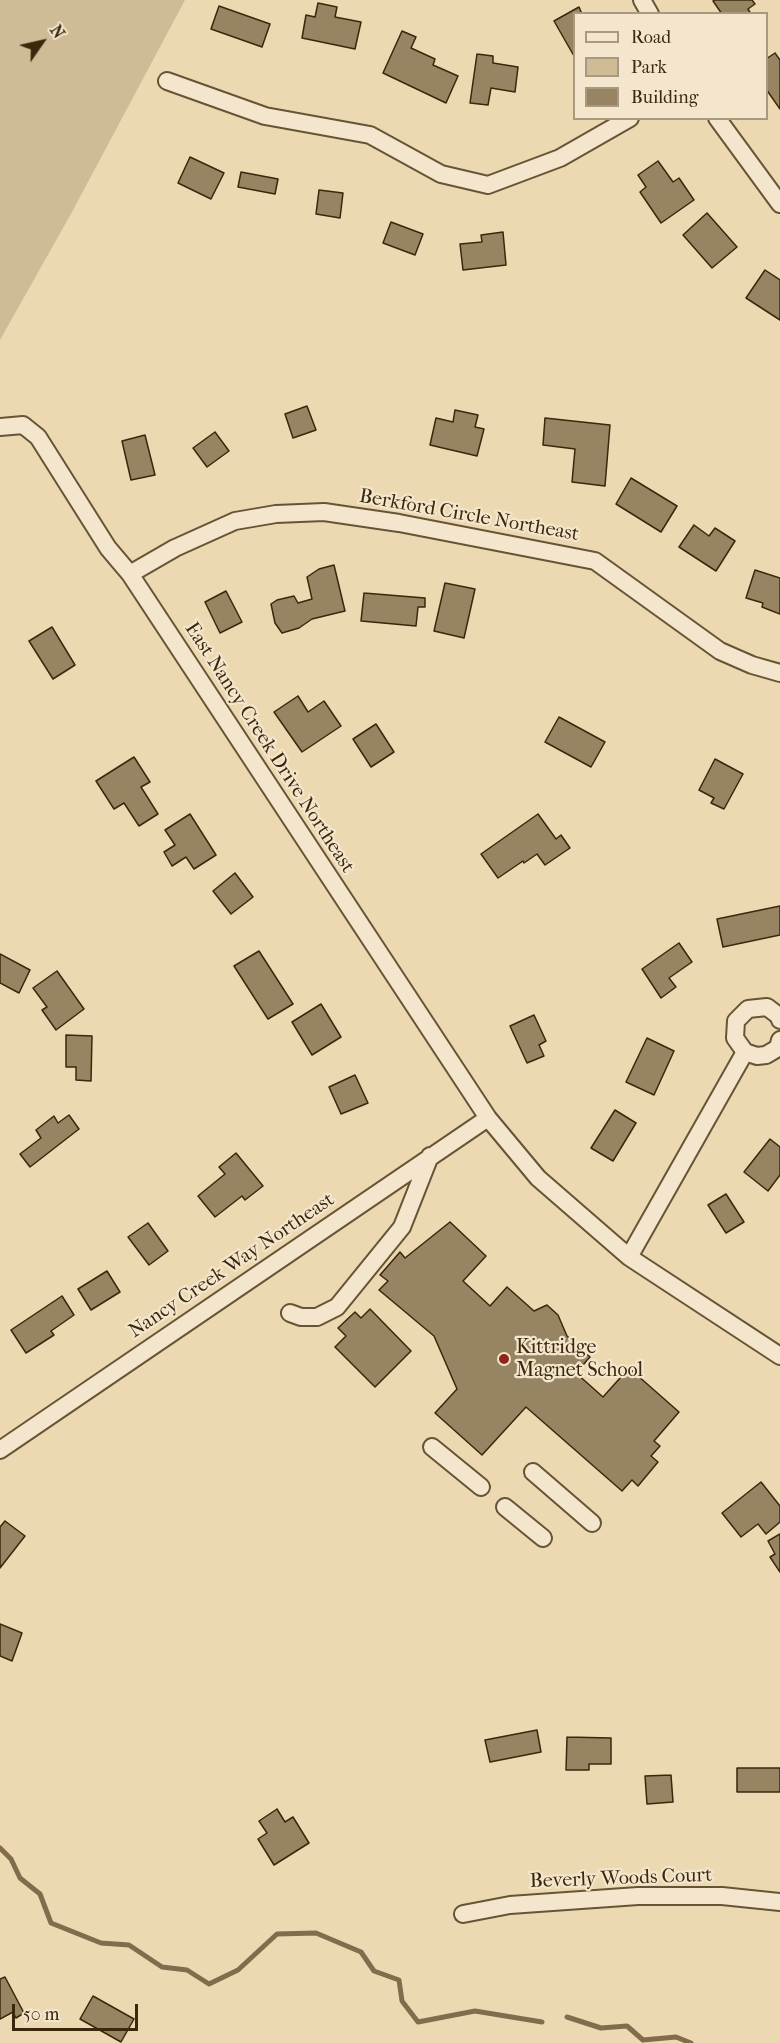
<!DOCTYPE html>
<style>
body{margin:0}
#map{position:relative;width:780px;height:2043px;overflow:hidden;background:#edd9b1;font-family:"IM FELL French Canon",serif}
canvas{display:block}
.legend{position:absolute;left:573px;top:12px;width:195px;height:108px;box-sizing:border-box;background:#f3e6cc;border:2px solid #a99a7f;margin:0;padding:8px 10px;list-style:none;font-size:18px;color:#3a270c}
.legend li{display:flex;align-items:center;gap:12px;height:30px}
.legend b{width:30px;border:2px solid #a99a7f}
.north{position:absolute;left:12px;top:12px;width:60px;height:60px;-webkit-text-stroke:4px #f3e6cc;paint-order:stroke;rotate:56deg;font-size:16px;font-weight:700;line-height:24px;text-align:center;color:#3a270c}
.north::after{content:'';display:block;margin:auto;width:21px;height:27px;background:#3a270c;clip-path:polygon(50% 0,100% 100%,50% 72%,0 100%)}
.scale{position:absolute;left:12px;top:2004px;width:126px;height:27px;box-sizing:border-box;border:3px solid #3a270c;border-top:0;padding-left:8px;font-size:18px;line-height:21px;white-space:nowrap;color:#3a270c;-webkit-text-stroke:4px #f3e6cc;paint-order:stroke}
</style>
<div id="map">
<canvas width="780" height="2043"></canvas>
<ul class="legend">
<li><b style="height:8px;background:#f3e6cc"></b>Road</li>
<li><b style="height:16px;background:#cfbb95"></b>Park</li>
<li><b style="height:16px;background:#978462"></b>Building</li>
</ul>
<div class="north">N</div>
<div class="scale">50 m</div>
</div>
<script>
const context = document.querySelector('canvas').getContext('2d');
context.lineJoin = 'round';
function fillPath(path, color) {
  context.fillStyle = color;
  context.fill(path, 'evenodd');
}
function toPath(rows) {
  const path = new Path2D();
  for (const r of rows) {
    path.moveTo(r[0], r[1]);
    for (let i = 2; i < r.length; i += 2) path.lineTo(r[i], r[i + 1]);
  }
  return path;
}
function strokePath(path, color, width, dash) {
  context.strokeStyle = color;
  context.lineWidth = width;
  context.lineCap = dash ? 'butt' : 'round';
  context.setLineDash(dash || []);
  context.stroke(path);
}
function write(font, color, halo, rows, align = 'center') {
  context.font = font + ' "IM FELL French Canon",serif';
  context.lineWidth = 4.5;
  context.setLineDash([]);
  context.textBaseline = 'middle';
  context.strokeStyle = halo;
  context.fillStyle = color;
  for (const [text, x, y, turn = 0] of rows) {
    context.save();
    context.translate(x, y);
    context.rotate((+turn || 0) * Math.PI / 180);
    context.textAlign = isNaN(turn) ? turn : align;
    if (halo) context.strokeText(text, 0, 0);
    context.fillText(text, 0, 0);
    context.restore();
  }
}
fillPath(toPath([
 [0,0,185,0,72,212,0,340]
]), '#cfbb95');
strokePath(toPath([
 [0,1848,11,1859,20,1878,40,1894,51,1923,101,1943,129,1945,162,1967,187,1970,209,1984,238,1970,277,1934,316,1933,361,1952,374,1971,399,1980,402,2001,418,2022,475,2011,542,2022],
 [567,2017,601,2028,627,2026,643,2040,676,2037,691,2043]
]), '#816d4d', 5);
const building = toPath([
 [715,0,752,0,755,4,748,9,751,14,722,14,713,1,715,0],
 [318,3,337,7,335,17,361,22,355,49,302,38,306,15,315,17,318,3],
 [219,6,270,24,262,47,211,29,219,6],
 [579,7,582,14,574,14,574,56,554,21,579,7],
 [402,31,416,37,411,48,435,59,433,65,458,76,446,103,383,73,402,31],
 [775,53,780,60,780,109,766,89,766,59,775,53],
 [477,54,493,56,493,63,518,67,515,92,491,88,488,105,470,103,477,54],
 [190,157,224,173,211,199,178,183,190,157],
 [658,161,673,182,679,178,694,200,661,223,640,192,646,187,638,175,658,161],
 [241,172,278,179,275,194,238,187,241,172],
 [319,190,343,193,340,218,316,214,319,190],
 [707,213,737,247,712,268,683,235,707,213],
 [391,222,423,234,415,255,383,243,391,222],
 [503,232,506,265,463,270,460,244,482,242,481,235,503,232],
 [765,270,780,280,780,320,746,298,765,270],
 [307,406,316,430,293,438,285,414,307,406],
 [455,410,478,415,475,427,484,429,477,456,430,445,436,418,453,422,455,410],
 [545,418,610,425,605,486,572,482,575,449,543,445,545,418],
 [215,432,229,451,207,467,193,448,215,432],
 [145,435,155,475,131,480,122,441,145,435],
 [631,478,677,506,661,532,616,504,631,478],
 [694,525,709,536,715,528,735,541,716,571,679,547,694,525],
 [334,565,345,611,312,619,299,628,282,633,275,623,271,604,277,600,294,596,298,603,312,599,307,577,319,569,334,565],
 [755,570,780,578,780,614,762,607,763,603,746,598,755,570],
 [445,583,475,589,464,638,434,631,445,583],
 [226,591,242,622,220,633,205,602,226,591],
 [364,593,425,598,425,607,418,607,416,626,361,621,364,593],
 [52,627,75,665,53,679,29,641,52,627],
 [298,696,308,712,324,701,341,726,302,752,274,712,298,696],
 [559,717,605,742,591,767,545,742,559,717],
 [376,724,394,752,371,767,353,739,376,724],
 [134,757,150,782,141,787,158,814,139,826,124,803,114,809,96,781,134,757],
 [715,759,743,774,724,809,711,803,714,798,699,790,715,759],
 [190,814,216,855,194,869,186,857,172,866,164,852,175,845,165,830,190,814],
 [538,814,556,839,561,835,570,848,545,865,537,854,524,863,523,861,498,878,481,854,538,814],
 [235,873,253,897,231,914,213,891,235,873],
 [780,906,780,935,723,947,717,919,780,906],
 [679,943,692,962,669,978,676,987,661,998,642,969,679,943],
 [259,951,293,1004,268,1019,234,966,259,951],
 [0,954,30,970,19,993,0,983,0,954],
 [57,971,84,1009,56,1030,42,1010,47,1007,33,988,57,971],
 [321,1004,341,1037,312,1055,292,1022,321,1004],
 [534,1015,546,1041,539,1045,544,1056,527,1063,510,1026,534,1015],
 [66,1035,92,1036,91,1081,76,1080,76,1067,66,1067,66,1035],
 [647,1038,674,1051,654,1095,626,1082,647,1038],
 [355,1075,368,1103,341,1114,329,1087,355,1075],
 [615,1110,636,1123,613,1161,591,1148,615,1110],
 [69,1115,79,1129,30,1167,20,1154,41,1138,36,1130,54,1116,58,1123,69,1115],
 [770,1139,780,1147,780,1175,768,1191,744,1172,770,1139],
 [236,1153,263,1186,245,1200,242,1196,215,1217,198,1196,225,1174,219,1167,236,1153],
 [726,1194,744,1222,726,1233,708,1205,726,1194],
 [450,1222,486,1256,463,1281,490,1306,507,1287,534,1311,547,1305,558,1315,567,1336,590,1357,576,1373,603,1397,629,1368,679,1412,654,1441,660,1446,651,1456,658,1462,638,1486,632,1480,622,1491,526,1407,482,1455,435,1413,457,1389,434,1336,379,1290,388,1281,380,1275,400,1252,405,1258,450,1222],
 [148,1223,168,1251,149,1265,128,1237,148,1223],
 [107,1271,120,1292,91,1310,78,1289,107,1271],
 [62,1296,74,1315,51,1331,54,1335,26,1353,11,1330,62,1296],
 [370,1309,411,1351,375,1387,335,1347,346,1336,338,1328,355,1312,361,1318,370,1309],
 [761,1482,780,1506,780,1522,766,1534,758,1524,741,1537,722,1513,761,1482],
 [5,1521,25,1536,0,1568,0,1527,5,1521],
 [780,1534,780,1572,770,1557,775,1554,768,1541,780,1534],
 [0,1624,22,1633,12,1661,0,1656,0,1624],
 [537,1730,541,1752,490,1762,485,1740,537,1730],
 [567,1737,611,1738,611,1764,589,1764,589,1770,566,1770,567,1737],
 [737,1768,780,1768,780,1792,737,1792,737,1768],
 [671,1775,673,1802,647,1804,645,1776,671,1775],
 [277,1809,285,1822,293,1817,309,1843,274,1865,258,1839,267,1833,259,1821,277,1809],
 [5,1977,24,2013,16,2018,13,2012,0,2019,0,1979,5,1977],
 [93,1996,134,2019,121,2042,80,2019,93,1996]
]);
fillPath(building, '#978462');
strokePath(building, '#3a270c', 1.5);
const minor = toPath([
 [642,0,650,14],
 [167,81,265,116,370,135,441,174,488,185,560,158,630,118],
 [717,118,780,204],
 [0,427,23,425,38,437,108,548,130,574,488,1118,538,1178,629,1257,780,1356],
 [130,574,175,548,235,521,276,514,324,512,399,523,595,561,720,651,752,665,780,673],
 [780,1020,779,1016,767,1007,748,1009,736,1021,735,1038,745,1052,757,1056,766,1055,778,1048,780,1040],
 [629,1257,745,1052],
 [290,1313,301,1317,317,1317,337,1307,402,1227,430,1156],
 [432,1447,481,1487],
 [0,1450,488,1118],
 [533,1472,592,1523],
 [505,1507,543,1538],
 [463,1914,510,1905,638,1896,722,1896,780,1902]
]);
strokePath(minor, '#675435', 20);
strokePath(minor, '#f3e6cc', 16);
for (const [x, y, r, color] of [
 [504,1359,6,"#8f2418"]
]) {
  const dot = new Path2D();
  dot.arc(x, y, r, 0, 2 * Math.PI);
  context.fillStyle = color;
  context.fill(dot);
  strokePath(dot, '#f3e6cc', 2);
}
write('20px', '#3a270c', '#f3e6cc', [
 ["Berkford Circle Northeast",469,516,10],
 ["East Nancy Creek Drive Northeast",269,748,57],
 ["Nancy Creek Way Northeast",232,1266,-34],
 ["Beverly Woods Court",621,1879,-2]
]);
write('20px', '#3a270c', '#f3e6cc', [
 ["Kittridge",516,1348],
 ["Magnet School",516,1371]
], 'left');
</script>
